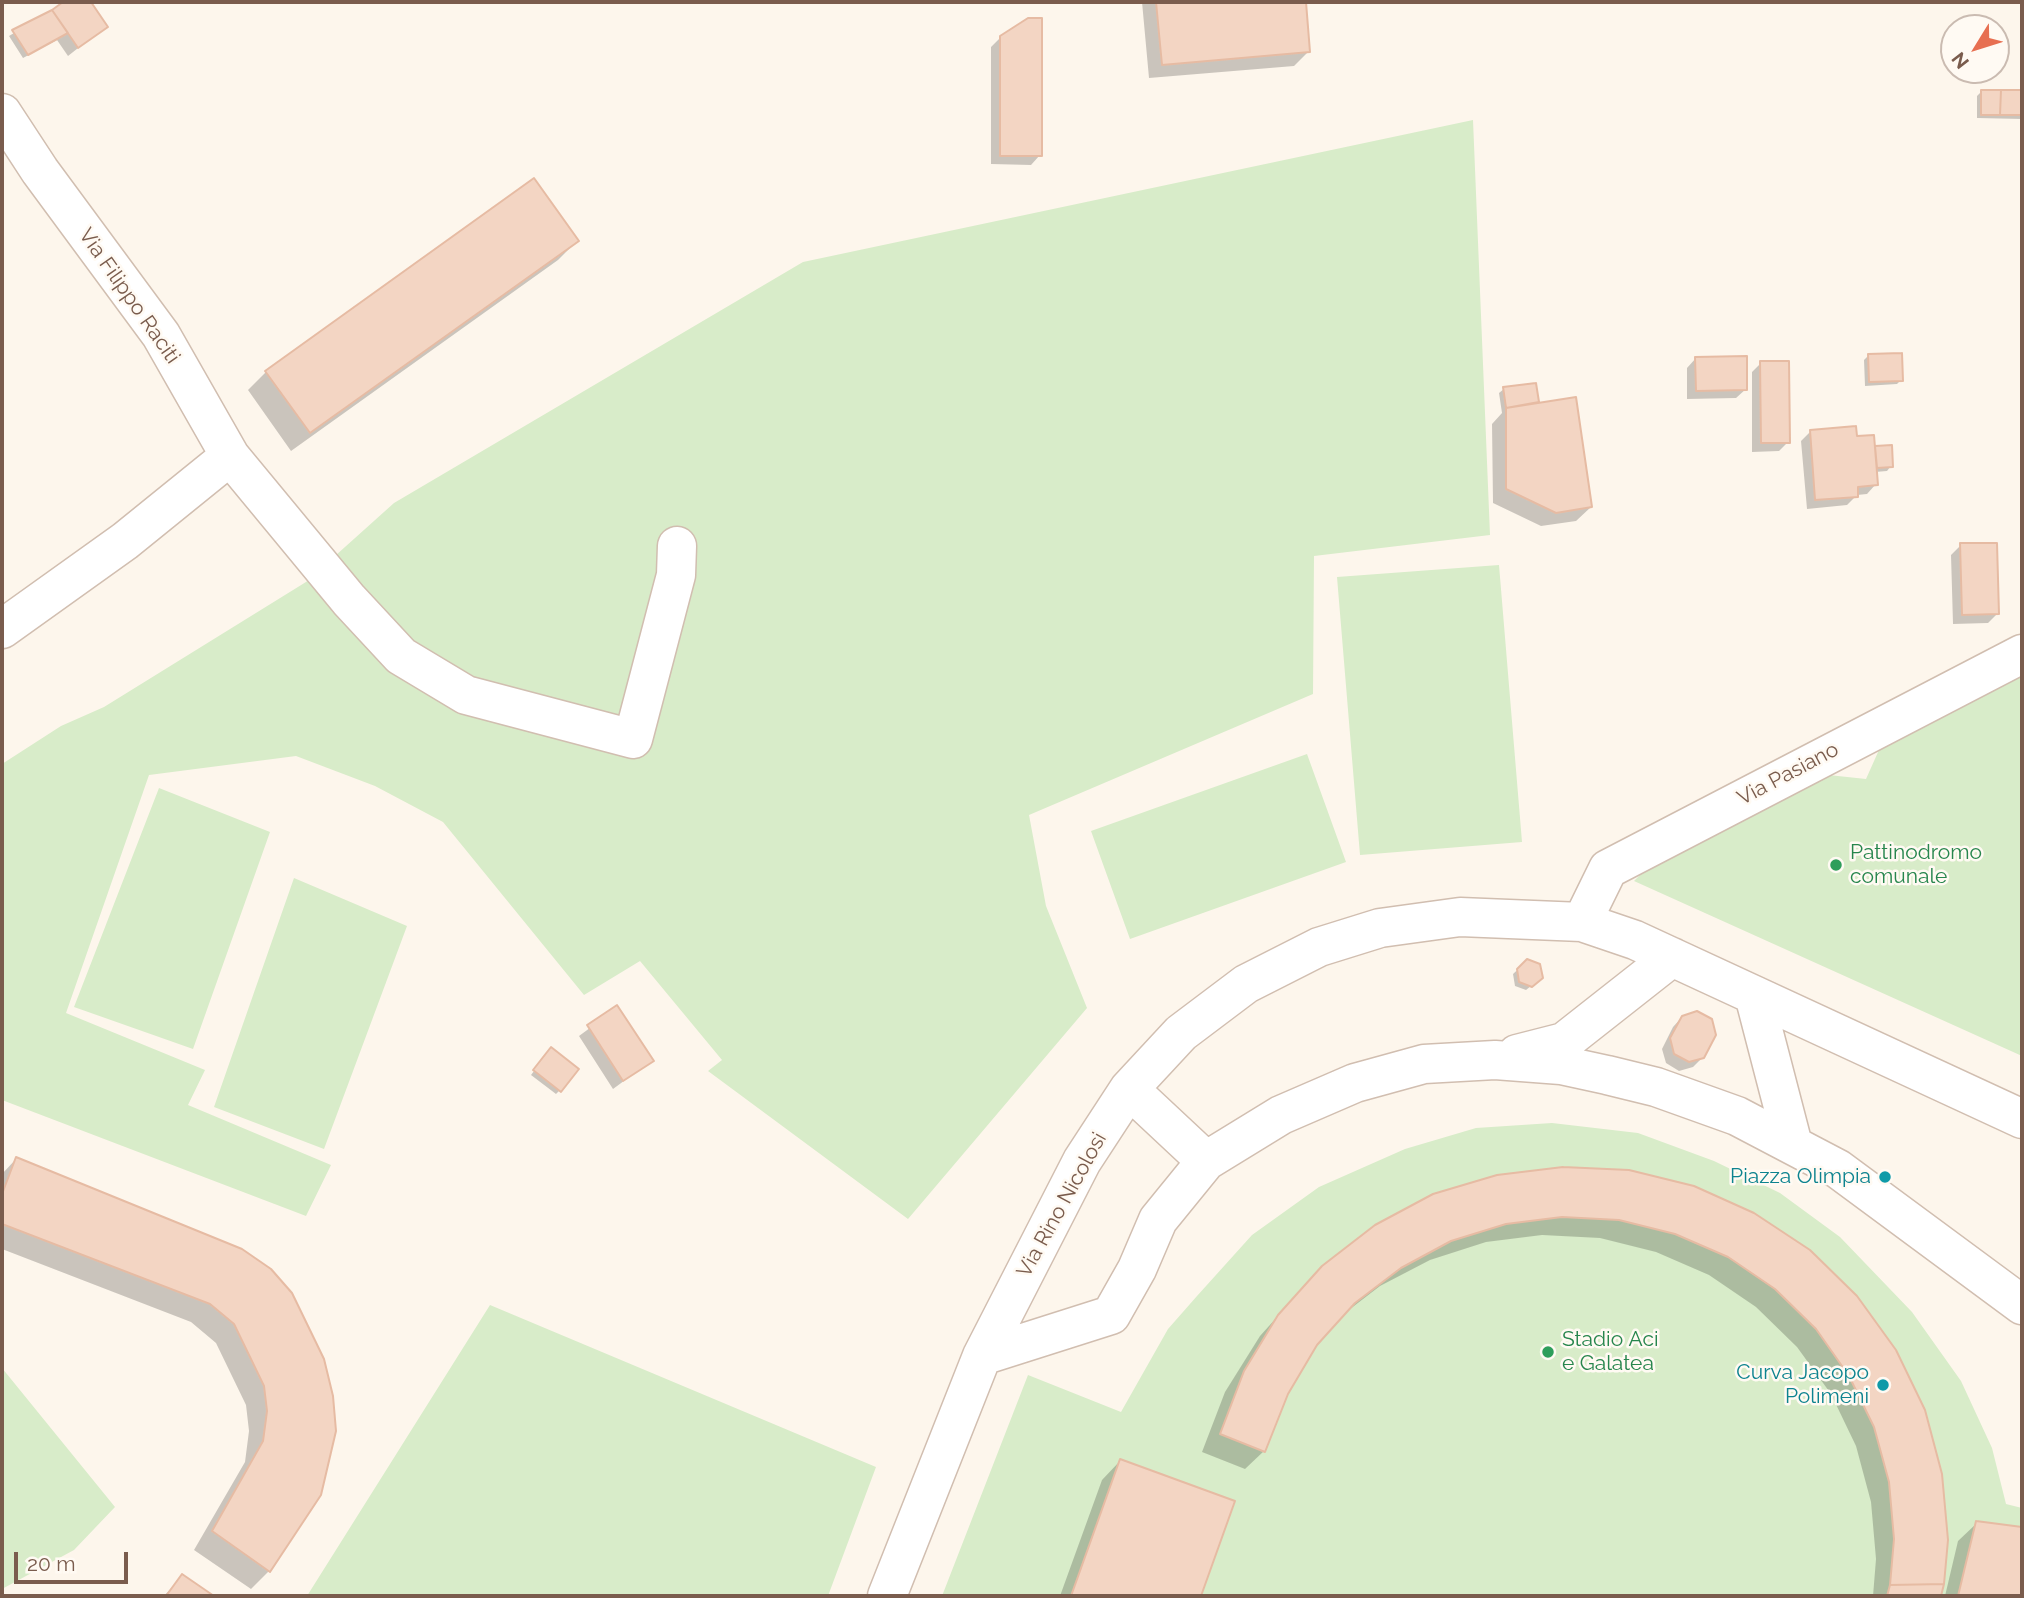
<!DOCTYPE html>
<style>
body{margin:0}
#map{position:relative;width:2024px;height:1598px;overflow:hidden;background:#fdf6ec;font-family:Raleway,sans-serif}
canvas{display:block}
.frame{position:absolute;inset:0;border:4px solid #7a5c4d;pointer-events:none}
.north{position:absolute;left:1940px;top:14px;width:70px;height:70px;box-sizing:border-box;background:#fffaf3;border:2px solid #cabbb1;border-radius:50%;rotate:232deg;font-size:19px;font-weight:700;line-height:28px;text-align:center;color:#7a5c4d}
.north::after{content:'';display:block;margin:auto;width:24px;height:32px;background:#e76f51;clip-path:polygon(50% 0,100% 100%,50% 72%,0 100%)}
.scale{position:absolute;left:14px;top:1552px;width:114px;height:32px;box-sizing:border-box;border:4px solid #7a5c4d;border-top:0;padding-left:9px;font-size:21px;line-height:24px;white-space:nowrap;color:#7a5c4d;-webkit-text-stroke:5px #fffaf3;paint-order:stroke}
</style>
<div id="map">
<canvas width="2024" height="1598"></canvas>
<div class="frame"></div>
<div class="north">N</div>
<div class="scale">20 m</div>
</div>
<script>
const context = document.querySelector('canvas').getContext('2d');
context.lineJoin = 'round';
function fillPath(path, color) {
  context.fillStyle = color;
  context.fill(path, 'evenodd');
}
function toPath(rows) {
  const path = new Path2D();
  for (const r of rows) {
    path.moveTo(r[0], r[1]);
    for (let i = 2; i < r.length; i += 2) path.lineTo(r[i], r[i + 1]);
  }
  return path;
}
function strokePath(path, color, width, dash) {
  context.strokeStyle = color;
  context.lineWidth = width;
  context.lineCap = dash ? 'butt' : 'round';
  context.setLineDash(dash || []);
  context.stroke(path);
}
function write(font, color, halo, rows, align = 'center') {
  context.font = font + ' Raleway,sans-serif';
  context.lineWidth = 5;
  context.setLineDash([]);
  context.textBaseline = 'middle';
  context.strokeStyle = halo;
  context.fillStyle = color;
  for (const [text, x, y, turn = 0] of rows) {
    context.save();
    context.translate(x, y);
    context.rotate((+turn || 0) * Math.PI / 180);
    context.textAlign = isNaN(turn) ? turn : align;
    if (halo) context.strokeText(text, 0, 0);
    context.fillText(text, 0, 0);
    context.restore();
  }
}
fillPath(toPath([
 [1473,120,1490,535,1314,556,1313,694,1029,815,1046,906,1087,1008,908,1219,708,1071,722,1060,640,961,584,995,443,822,375,786,296,756,149,775,66,1013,205,1070,188,1105,331,1165,306,1216,2,1100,2,764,61,726,104,707,306,582,394,503,803,262],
 [1499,565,1522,842,1360,855,1337,577],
 [2022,665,2022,1056,1634,881,1666,849,1819,774,1866,779,1887,732],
 [1307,754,1346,862,1130,939,1091,831],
 [159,788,270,832,193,1049,74,1007],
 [294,878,407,926,324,1149,214,1107],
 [1552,1123,1638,1133,1714,1161,1780,1193,1840,1237,1912,1312,1961,1381,1992,1448,2006,1504,2022,1508,2022,1596,942,1596,1028,1375,1121,1412,1168,1329,1197,1296,1252,1235,1319,1187,1405,1149,1476,1128],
 [490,1305,876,1467,828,1596,307,1596],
 [2,1368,115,1507,74,1550,2,1589]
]), '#d8ecc9');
fillPath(toPath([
 [66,2,89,2,106,26,68,56,57,40,23,58,9,36],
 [1142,2,1304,2,1308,52,1294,66,1149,78],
 [1001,37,1040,155,1031,165,991,164,991,47],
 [1981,92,2022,92,2022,119,1977,118,1977,96],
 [577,241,558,260,291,451,248,390,266,372],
 [1868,356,1901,380,1897,384,1865,386,1864,360],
 [1696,358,1746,389,1736,398,1687,399,1687,368],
 [1761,363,1788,442,1779,451,1752,452,1752,372],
 [1504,389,1537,402,1534,405,1591,507,1576,521,1541,526,1493,503,1492,424,1502,413,1499,393],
 [1810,432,1855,438,1874,448,1890,446,1891,466,1887,471,1875,472,1876,484,1867,494,1857,495,1847,505,1807,509,1801,441],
 [1961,545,1997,614,1988,623,1953,624,1951,555],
 [1527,961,1536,982,1526,990,1515,986,1513,974],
 [617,1008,651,1061,613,1089,579,1036],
 [1682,1017,1703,1057,1693,1067,1679,1071,1666,1063,1662,1049,1673,1027],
 [547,1054,560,1090,556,1094,531,1075],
 [16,1159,290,1294,269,1571,251,1589,194,1550,245,1462,249,1431,246,1405,216,1343,191,1322,2,1249,2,1174],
 [1497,1176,1809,1251,1942,1584,1939,1596,1873,1596,1876,1559,1871,1502,1856,1446,1831,1394,1797,1347,1756,1307,1709,1275,1656,1252,1600,1238,1542,1235,1486,1242,1430,1260,1380,1286,1341,1316,1316,1344,1286,1393,1264,1451,1245,1469,1202,1452,1225,1392,1260,1336,1304,1287],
 [1120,1461,1233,1502,1199,1596,1060,1596,1102,1480],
 [1977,1523,2022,1529,2022,1596,1945,1596,1958,1541],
 [182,1576,211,1596,164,1596]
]), '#0003');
const building = toPath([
 [63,2,91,2,108,27,78,48,52,10,63,2],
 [1156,2,1306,2,1310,52,1162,65,1156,2],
 [52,10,68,33,28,55,12,30,52,10],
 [1028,18,1042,18,1042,156,1000,156,1000,36,1028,18],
 [1981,90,2001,90,2000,115,1981,115,1981,90],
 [2001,90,2022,90,2022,115,2000,115,2001,90],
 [534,178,579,241,310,433,265,371,534,178],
 [1902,353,1903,381,1869,382,1868,354,1902,353],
 [1747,356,1747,390,1696,391,1695,357,1747,356],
 [1760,361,1789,361,1790,443,1761,443,1760,361],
 [1536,383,1539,402,1506,408,1503,387,1536,383],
 [1576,397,1592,507,1556,513,1506,489,1506,408,1576,397],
 [1856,426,1857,436,1874,435,1878,485,1858,487,1858,497,1815,500,1810,430,1856,426],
 [1892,445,1893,467,1877,468,1875,446,1892,445],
 [1960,543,1997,543,1999,614,1962,615,1960,543],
 [1527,959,1540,964,1543,978,1532,987,1519,982,1517,969,1527,959],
 [617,1005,654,1061,623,1081,587,1025,617,1005],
 [1697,1011,1712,1019,1716,1035,1704,1058,1689,1062,1674,1054,1670,1038,1682,1016,1697,1011],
 [551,1047,579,1069,561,1092,533,1070,551,1047],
 [16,1157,242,1249,271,1269,292,1293,324,1359,333,1396,336,1431,321,1495,270,1572,212,1531,263,1441,267,1411,264,1386,234,1324,210,1304,2,1224,2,1194,16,1157],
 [1563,1167,1629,1170,1694,1186,1754,1213,1810,1250,1857,1296,1896,1350,1925,1410,1942,1474,1948,1540,1944,1584,1890,1585,1894,1539,1889,1482,1874,1427,1849,1376,1816,1329,1775,1289,1728,1257,1675,1234,1619,1220,1562,1217,1506,1224,1451,1241,1401,1268,1355,1303,1317,1345,1288,1394,1265,1452,1220,1434,1244,1371,1278,1315,1322,1266,1375,1225,1433,1194,1497,1175,1563,1167],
 [1120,1459,1235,1501,1201,1596,1071,1596,1120,1459],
 [1976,1521,2022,1527,2022,1596,1958,1596,1976,1521],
 [182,1574,214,1596,166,1596,182,1574],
 [1944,1584,1941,1596,1887,1596,1890,1585,1944,1584]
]);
fillPath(building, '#f3d5c3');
strokePath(building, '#e6bba3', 2);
const minor = toPath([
 [2,113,40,171,161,335,230,456,125,541,2,629],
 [230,456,349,600,401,656,466,695,633,739,676,575,677,546],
 [1582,922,1608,869,2022,654],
 [1754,995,1793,1145],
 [1517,1054,1564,1042,1672,957],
 [1129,1089,1206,1161],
 [982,1356,1111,1315,1137,1269,1158,1220,1206,1161,1281,1115,1355,1083,1424,1064,1495,1060,1561,1065,1607,1075,1656,1087,1737,1116,1838,1169,2022,1305],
 [887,1596,982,1356,1082,1161,1129,1089,1181,1033,1246,984,1319,947,1380,928,1460,917,1582,922,1635,940,2022,1119]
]);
strokePath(minor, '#d1beb0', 41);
strokePath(minor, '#fff', 38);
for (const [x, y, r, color] of [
 [1836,865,7,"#2e9e5b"],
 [1885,1177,7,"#0f9aa8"],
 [1548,1352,7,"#2e9e5b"],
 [1883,1385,7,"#0f9aa8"]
]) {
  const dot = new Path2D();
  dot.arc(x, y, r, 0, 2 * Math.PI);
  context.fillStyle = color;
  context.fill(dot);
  strokePath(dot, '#fffaf3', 2.5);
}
write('21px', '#7a5c4d', '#fffaf3', [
 ["Via Filippo Raciti",129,296,55],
 ["Via Pasiano",1788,774,-28],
 ["Via Rino Nicolosi",1062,1205,-61]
]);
write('21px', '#27864d', '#fffaf3', [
 ["Pattinodromo",1850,853],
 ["comunale",1850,877],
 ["Stadio Aci",1562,1340],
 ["e Galatea",1562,1364]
], 'left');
write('21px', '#0d838f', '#fffaf3', [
 ["Piazza Olimpia",1871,1177],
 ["Curva Jacopo",1869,1373],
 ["Polimeni",1869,1397]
], 'right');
</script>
